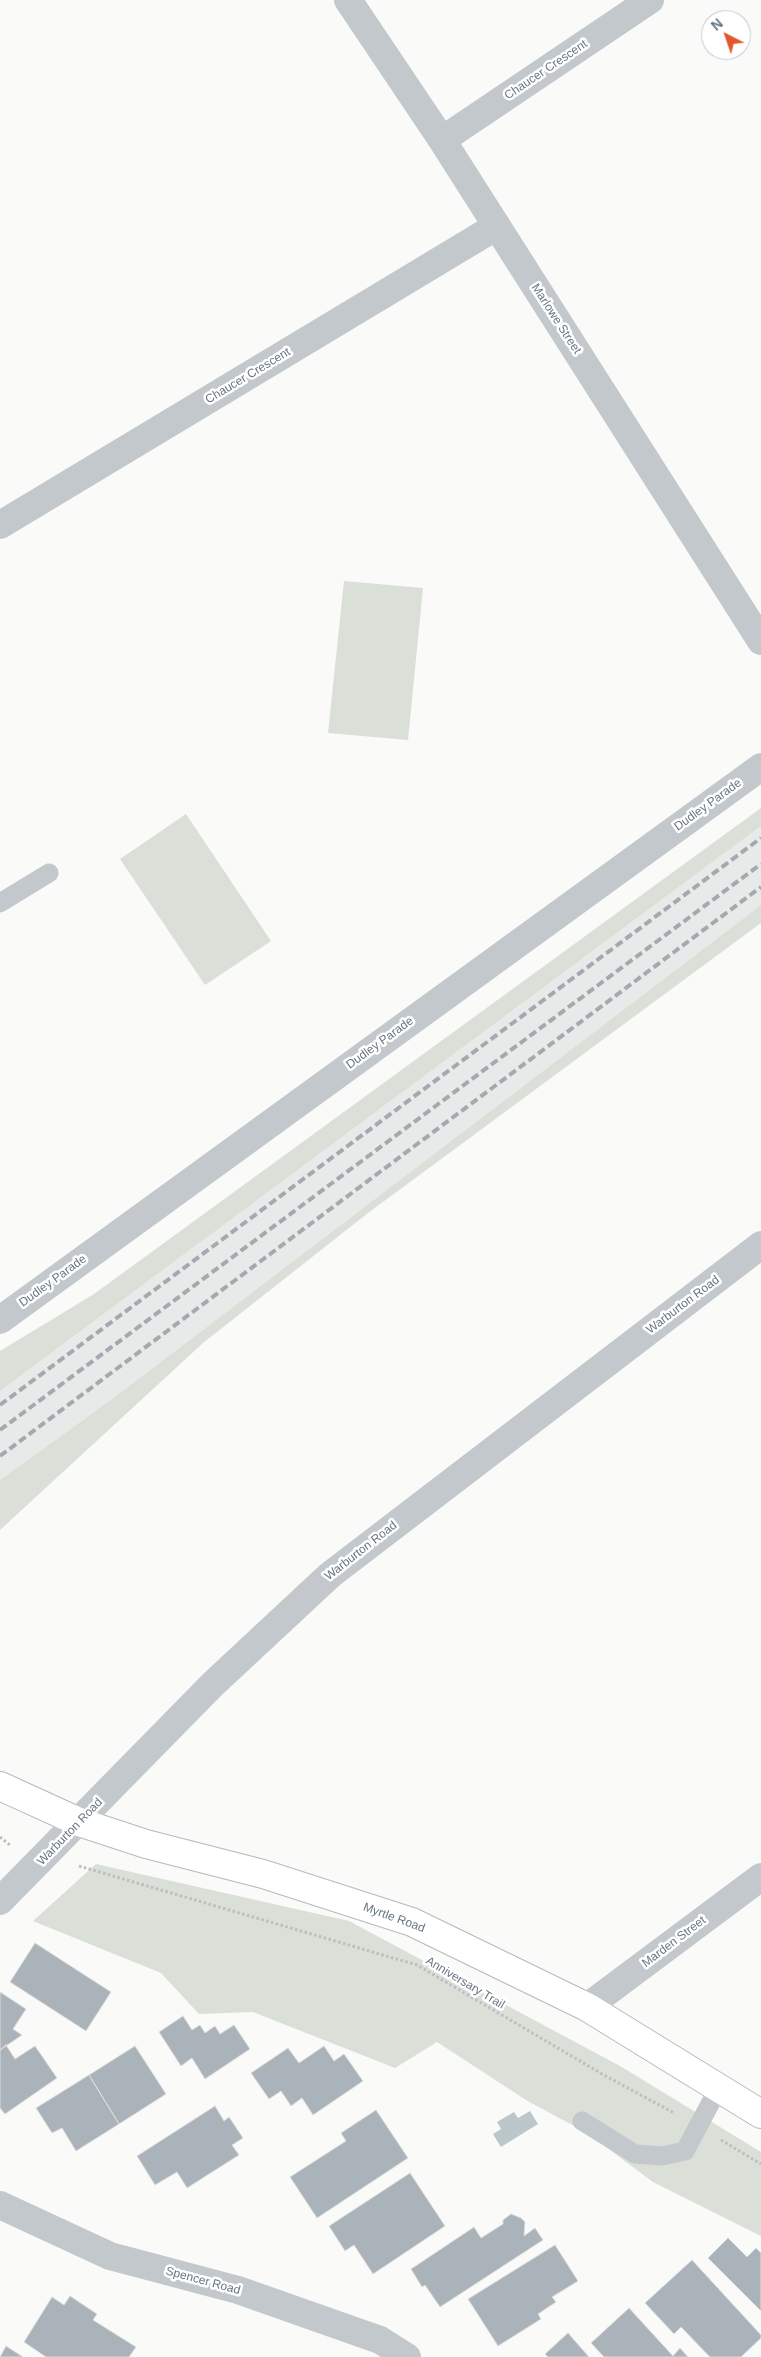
<!DOCTYPE html>
<style>
body{margin:0}
#map{position:relative;width:761px;height:2357px;overflow:hidden;background:#fafaf8;font-family:Helvetica,sans-serif}
canvas{display:block}
.north{position:absolute;left:701px;top:10px;width:50px;height:50px;box-sizing:border-box;background:#fff;border:1px solid #c1c8cd;border-radius:50%;rotate:319deg;font-size:14px;font-weight:700;line-height:20px;text-align:center;color:#657683}
.north::after{content:'';display:block;margin:auto;width:18px;height:22px;background:#e4572e;clip-path:polygon(50% 0,100% 100%,50% 72%,0 100%)}
</style>
<div id="map">
<canvas width="761" height="2357"></canvas>
<div class="north">N</div>
</div>
<script>
const context = document.querySelector('canvas').getContext('2d');
context.lineJoin = 'round';
function fillPath(path, color) {
  context.fillStyle = color;
  context.fill(path, 'evenodd');
}
function toPath(rows) {
  const path = new Path2D();
  for (const r of rows) {
    path.moveTo(r[0], r[1]);
    for (let i = 2; i < r.length; i += 2) path.lineTo(r[i], r[i + 1]);
  }
  return path;
}
function strokePath(path, color, width, dash) {
  context.strokeStyle = color;
  context.lineWidth = width;
  context.lineCap = dash ? 'butt' : 'round';
  context.setLineDash(dash || []);
  context.stroke(path);
}
function write(font, color, halo, rows, align = 'center') {
  context.font = font + ' Helvetica,sans-serif';
  context.lineWidth = 5;
  context.setLineDash([]);
  context.textBaseline = 'middle';
  context.strokeStyle = halo;
  context.fillStyle = color;
  for (const [text, x, y, turn = 0] of rows) {
    context.save();
    context.translate(x, y);
    context.rotate((+turn || 0) * Math.PI / 180);
    context.textAlign = isNaN(turn) ? turn : align;
    if (halo) context.strokeText(text, 0, 0);
    context.fillText(text, 0, 0);
    context.restore();
  }
}
fillPath(toPath([
 [761,826,761,905,116,1396,0,1480,0,1391]
]), '#e8e9e9');
fillPath(toPath([
 [344,581,423,588,408,740,328,733],
 [761,808,761,826,0,1391,0,1351,94,1294],
 [186,814,271,941,205,985,120,859],
 [761,905,761,923,368,1213,203,1343,0,1530,0,1480,116,1396],
 [96,1864,349,1921,620,2066,761,2152,761,2236,653,2182,587,2133,526,2100,437,2042,395,2068,253,2012,199,2014,161,1973,33,1921]
]), '#dadfd7');
fillPath(toPath([
 [530,2111,538,2124,501,2147,493,2134,501,2129,497,2122,514,2112,518,2118]
]), '#bbc7cb');
const building = toPath([
 [35,1943,111,1992,86,2031,10,1982,35,1943],
 [0,1992,26,2009,13,2029,22,2035,0,2050,0,1992],
 [183,2016,192,2030,200,2025,205,2033,215,2026,220,2034,234,2025,250,2049,205,2079,192,2058,181,2066,159,2032,183,2016],
 [6,2045,15,2059,35,2046,57,2078,5,2114,0,2108,0,2050,6,2045],
 [135,2046,166,2094,119,2124,89,2075,135,2046],
 [324,2046,334,2061,344,2054,363,2081,313,2115,302,2098,291,2106,281,2091,269,2099,251,2073,288,2048,299,2063,324,2046],
 [89,2075,119,2124,76,2151,62,2128,52,2133,36,2108,89,2075],
 [215,2106,224,2121,229,2117,243,2138,232,2145,239,2155,187,2188,177,2172,155,2185,137,2156,215,2106],
 [376,2110,408,2158,317,2218,290,2177,346,2141,341,2133,376,2110],
 [410,2173,445,2226,373,2274,354,2245,345,2251,329,2226,410,2173],
 [511,2214,521,2218,525,2222,524,2236,535,2228,543,2240,440,2307,425,2285,422,2287,411,2269,474,2227,481,2238,503,2224,503,2220,511,2214],
 [728,2238,747,2257,756,2248,761,2253,761,2311,708,2258,728,2238],
 [555,2245,578,2281,552,2297,556,2302,538,2314,541,2319,498,2346,468,2299,555,2245],
 [692,2260,761,2335,761,2338,741,2357,710,2357,681,2327,674,2334,645,2303,692,2260],
 [70,2296,97,2314,93,2320,136,2347,129,2357,46,2357,24,2342,52,2297,64,2305,70,2296],
 [629,2308,673,2356,680,2348,688,2357,604,2357,591,2343,629,2308],
 [568,2333,589,2357,548,2357,545,2354,568,2333],
 [6,2346,23,2357,0,2357,6,2346]
]);
fillPath(building, '#aab3b9');
strokePath(building, '#dcdcda', 1);
const secondary = toPath([
 [0,1786,79,1822,146,1844,263,1874,412,1922,587,2007,761,2114]
]);
strokePath(secondary, '#b3babf', 30);
strokePath(toPath([
 [0,1837,11,1846],
 [79,1866,417,1965,602,2074,674,2113],
 [721,2140,761,2164]
]), '#bbbfc2', 3, [2.5, 2.5]);
strokePath(toPath([
 [0,903,49,873],
 [582,2121,635,2154,662,2156,685,2151,719,2087]
]), '#c3c8cc', 19);
strokePath(toPath([
 [348,0,442,140,761,641],
 [442,140,650,0],
 [0,525,497,226],
 [0,1320,761,767],
 [0,1901,213,1684,330,1575,761,1245],
 [587,2007,761,1877],
 [0,2205,110,2256,238,2290,380,2340,407,2357]
]), '#c3c8cc', 28);
strokePath(secondary, '#fff', 28);
strokePath(toPath([
 [0,1405,761,838],
 [0,1430,761,864],
 [0,1456,761,887]
]), '#a2aab0', 4, [8, 4]);
write('12px', '#657683', '#fff', [
 ["Chaucer Crescent",546,70,-34],
 ["Marlowe Street",556,319,57],
 ["Chaucer Crescent",248,376,-31],
 ["Dudley Parade",708,805,-36],
 ["Dudley Parade",380,1043,-36],
 ["Dudley Parade",53,1281,-36],
 ["Warburton Road",683,1305,-37],
 ["Warburton Road",361,1551,-38],
 ["Warburton Road",70,1832,-46],
 ["Myrtle Road",394,1918,20],
 ["Marden Street",674,1942,-37],
 ["Anniversary Trail",465,1983,31],
 ["Spencer Road",203,2281,15]
]);
</script>
